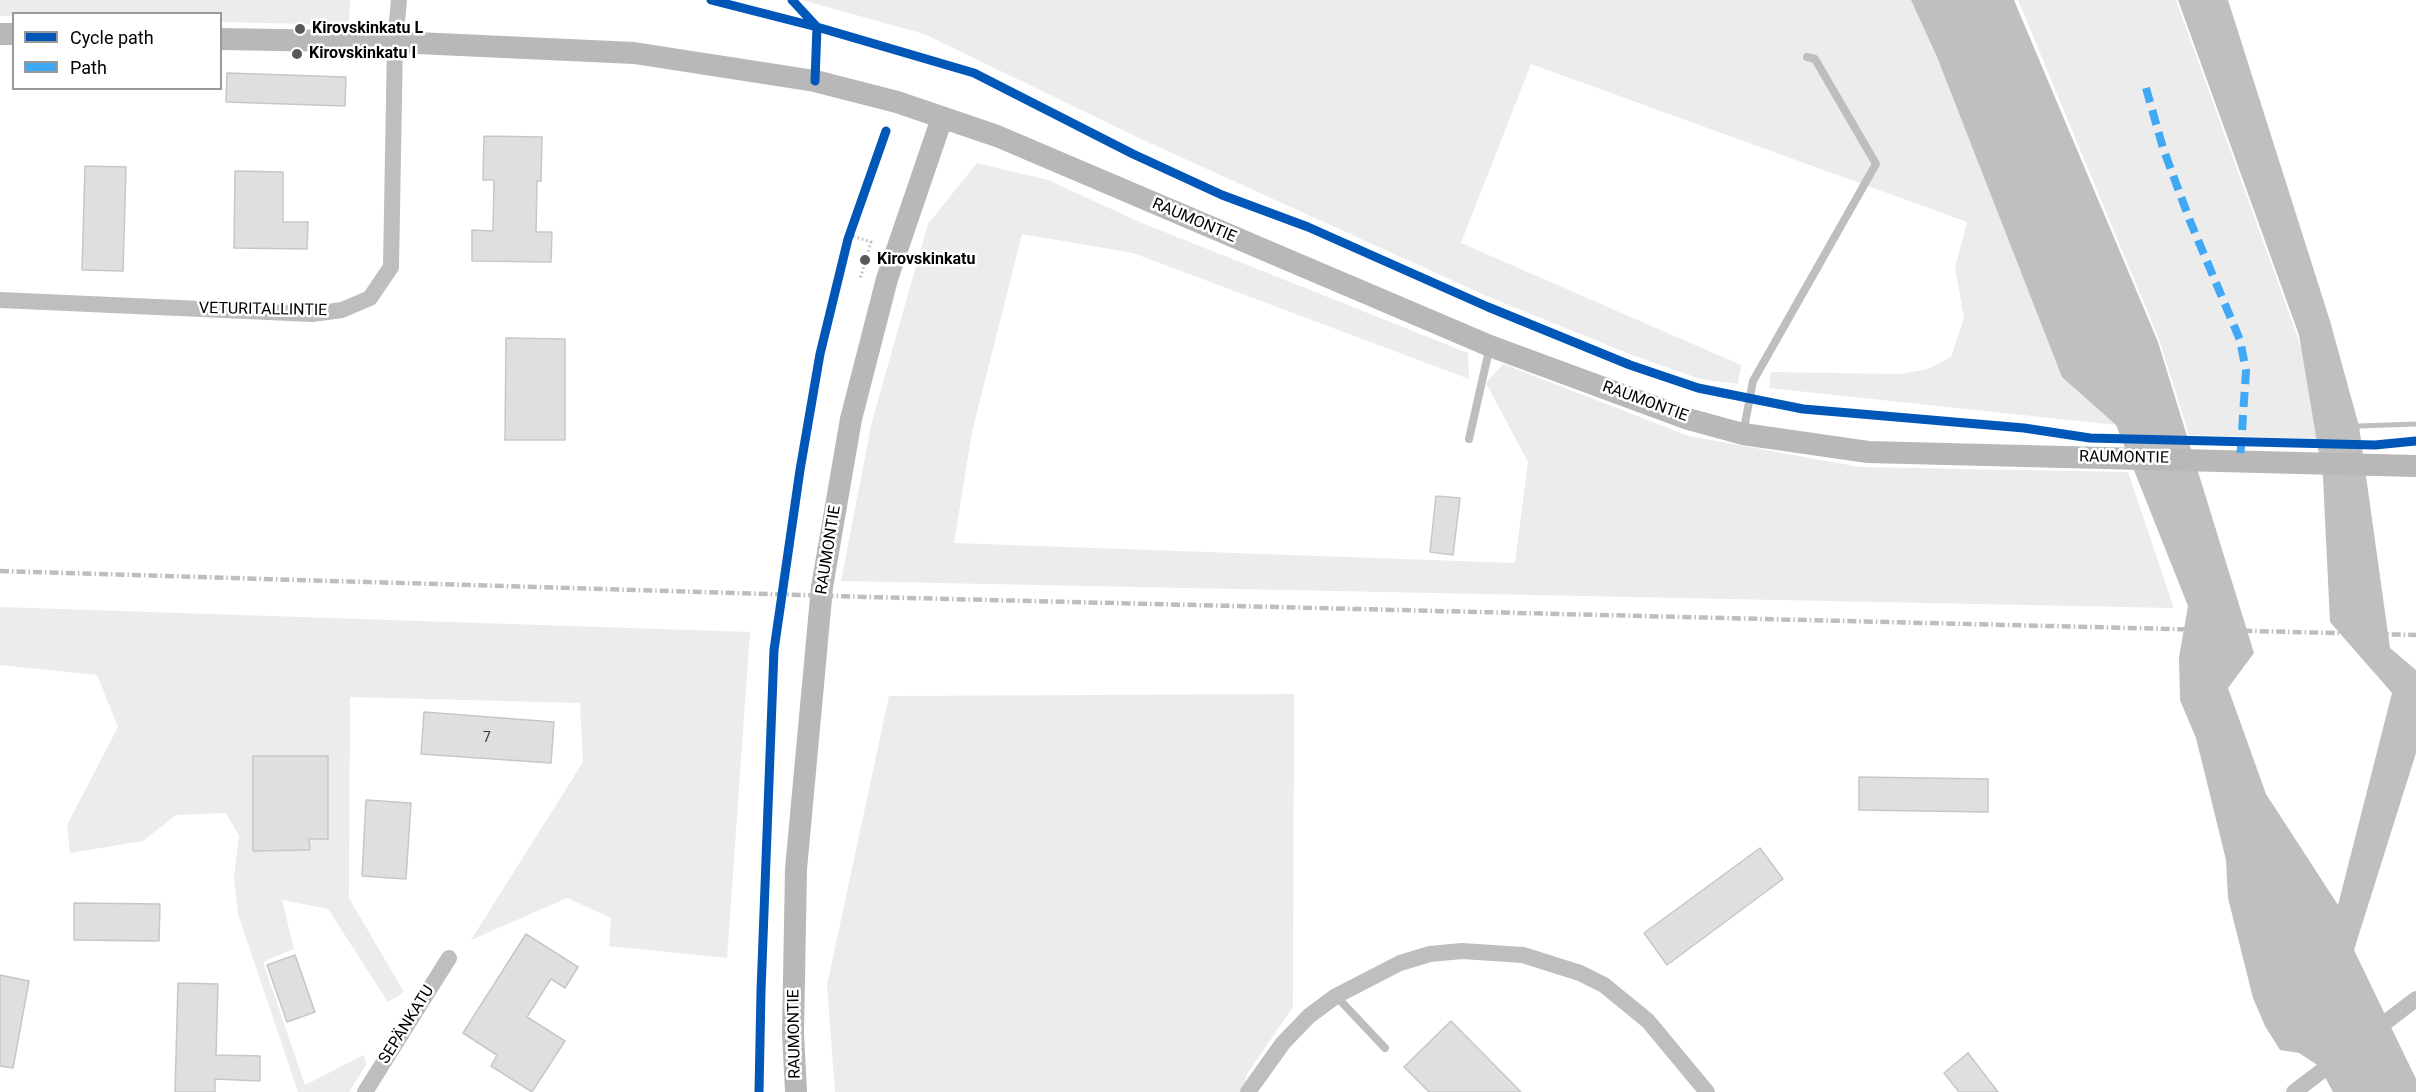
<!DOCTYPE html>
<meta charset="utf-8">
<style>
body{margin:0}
#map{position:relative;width:2416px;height:1092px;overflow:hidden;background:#fff;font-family:Roboto,sans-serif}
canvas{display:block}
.legend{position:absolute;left:12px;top:12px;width:210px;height:78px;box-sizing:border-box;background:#fff;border:2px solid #999;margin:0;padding:8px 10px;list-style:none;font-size:18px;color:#000}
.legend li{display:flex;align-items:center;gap:12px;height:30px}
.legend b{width:30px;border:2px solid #999}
</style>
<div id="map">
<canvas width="2416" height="1092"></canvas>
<ul class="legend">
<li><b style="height:8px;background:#0057b8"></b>Cycle path</li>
<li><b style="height:8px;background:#3fa9f5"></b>Path</li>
</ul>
</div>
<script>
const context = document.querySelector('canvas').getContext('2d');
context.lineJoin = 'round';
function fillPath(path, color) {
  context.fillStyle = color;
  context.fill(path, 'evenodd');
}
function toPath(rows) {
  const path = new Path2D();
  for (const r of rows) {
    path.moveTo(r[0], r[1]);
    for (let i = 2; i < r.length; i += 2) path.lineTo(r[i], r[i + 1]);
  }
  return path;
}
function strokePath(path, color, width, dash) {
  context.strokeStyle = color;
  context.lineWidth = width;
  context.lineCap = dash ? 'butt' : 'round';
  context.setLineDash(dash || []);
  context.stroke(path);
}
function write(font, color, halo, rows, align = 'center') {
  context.font = font + ' Roboto,sans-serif';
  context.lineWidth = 5;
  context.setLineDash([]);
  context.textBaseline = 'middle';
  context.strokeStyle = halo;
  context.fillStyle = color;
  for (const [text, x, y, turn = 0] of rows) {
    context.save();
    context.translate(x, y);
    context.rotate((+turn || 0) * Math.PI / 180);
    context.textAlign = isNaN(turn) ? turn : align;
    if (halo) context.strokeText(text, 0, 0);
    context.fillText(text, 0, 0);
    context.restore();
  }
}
fillPath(toPath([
 [0,0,350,0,349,25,221,22,220,14,14,14,13,16,0,16],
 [802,0,1911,0,1937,57,2062,376,2116,425,1769,388,1771,372,1899,374,1928,369,1951,357,1964,318,1955,268,1967,222,1531,64,1461,243,1741,365,1738,384,1700,379,1632,355,1489,297,1141,139,924,34],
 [2018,0,2176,0,2297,335,2329,439,2189,435,2160,342],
 [977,163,1048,180,1142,223,1468,353,1469,379,1133,253,1022,234,972,432,954,543,1515,563,1528,462,1486,383,1503,364,1689,436,1860,467,2128,472,2174,608,841,581,872,421,928,224],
 [0,607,750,632,727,958,609,946,611,918,567,898,471,940,583,762,580,703,350,697,349,898,404,992,388,1002,328,909,282,900,294,949,263,962,305,1085,364,1055,366,1065,349,1092,298,1092,238,914,234,878,239,836,226,813,176,815,143,841,70,853,67,825,118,727,97,675,0,665],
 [1294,694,1293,1007,1247,1074,1243,1092,835,1092,827,985,889,696]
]), '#ececec');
fillPath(toPath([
 [1911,0,2014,0,2158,342,2254,653,2228,688,2266,794,2338,905,2392,693,2330,622,2323,478,2299,335,2178,0,2228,0,2330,321,2359,426,2390,648,2416,670,2416,753,2354,950,2416,1079,2416,1092,2333,1092,2319,1066,2299,1053,2280,1050,2265,1026,2253,998,2228,898,2226,860,2196,738,2180,700,2179,657,2188,606,2116,425,2062,377,1937,57]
]), '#bfbfbf');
strokePath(toPath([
 [2359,426,2416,424]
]), '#bfbfbf', 5);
const building = toPath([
 [227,73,346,77,345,106,226,102,227,73],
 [484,136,542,137,541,181,537,181,536,232,552,232,551,262,472,261,472,230,493,231,494,180,483,180,484,136],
 [85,166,126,167,123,271,82,270,85,166],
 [235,171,283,172,283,222,308,222,307,249,234,248,235,171],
 [506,338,565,339,565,440,505,440,506,338],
 [1436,496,1460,498,1453,555,1430,552,1436,496],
 [424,712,554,722,551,763,421,754,424,712],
 [253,756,328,756,328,839,309,839,310,850,253,851,253,756],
 [1859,777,1988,779,1988,812,1859,810,1859,777],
 [366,800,411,803,406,879,362,876,366,800],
 [1760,848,1783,879,1667,965,1644,933,1760,848],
 [74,903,160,904,159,941,74,940,74,903],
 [526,934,578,967,565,988,551,979,527,1017,565,1041,532,1092,491,1066,497,1055,463,1033,526,934],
 [295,955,315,1012,287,1022,267,965,295,955],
 [0,975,29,981,13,1068,0,1066,0,975],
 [178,983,218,984,216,1055,260,1056,260,1081,215,1079,215,1092,175,1092,178,983],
 [1451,1021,1521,1092,1429,1092,1404,1067,1451,1021],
 [1968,1053,1998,1092,1959,1092,1944,1073,1968,1053]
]);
fillPath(building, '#dfdfdf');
strokePath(building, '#c7c7c7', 1.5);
strokePath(toPath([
 [849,235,871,242,860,279]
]), '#b9b9b9', 3, [1.5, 3]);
strokePath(toPath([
 [1743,434,1753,381,1876,164,1815,59,1807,57],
 [1469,439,1490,346],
 [1336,996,1385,1048]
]), '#bebebe', 8);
strokePath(toPath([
 [0,300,312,314,342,310,370,298,391,267,395,42,399,0],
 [365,1092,449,958],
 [1248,1092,1283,1043,1309,1016,1336,996,1400,963,1430,954,1462,951,1523,955,1580,973,1604,985,1648,1021,1707,1092],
 [2294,1092,2416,999]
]), '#bebebe', 16);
strokePath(toPath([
 [0,34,14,34],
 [220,39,395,42,634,53,815,81,897,102,997,136,1490,346,1688,419,1743,434,1868,452,2416,466],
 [796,1092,793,1033,796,869,822,587,851,419,887,279,942,118]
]), '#b8b8b8', 22);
strokePath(toPath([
 [0,571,868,597,2416,635]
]), '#bebebe', 4.5, [9, 3, 1.5, 3]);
strokePath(toPath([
 [2146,88,2163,148,2190,221,2240,340,2246,371,2240,461]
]), '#3fa9f5', 8, [15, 8]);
strokePath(toPath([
 [711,0,817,27,974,73,1133,154,1222,195,1308,227,1488,307,1630,365,1698,388,1803,409,2024,428,2090,438,2375,445,2416,441],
 [792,0,817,27,815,81],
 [759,1092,761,991,774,650,800,470,820,354,848,239,886,131]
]), '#0057b8', 9);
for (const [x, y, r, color] of [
 [300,29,6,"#595959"],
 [297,54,6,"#595959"],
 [865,260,6,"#595959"]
]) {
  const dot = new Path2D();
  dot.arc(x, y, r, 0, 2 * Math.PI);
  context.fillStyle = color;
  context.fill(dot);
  strokePath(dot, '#fff', 2);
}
write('14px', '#383838', null, [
 ["7",487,738]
]);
write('bold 16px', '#000', '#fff', [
 ["Kirovskinkatu L",312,29],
 ["Kirovskinkatu I",309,54],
 ["Kirovskinkatu",877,260]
], 'left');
write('16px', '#000', '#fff', [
 ["RAUMONTIE",1194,221,23],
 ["VETURITALLINTIE",263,310,1],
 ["RAUMONTIE",1645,402,20],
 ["RAUMONTIE",2124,458,1],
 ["RAUMONTIE",829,550,-81],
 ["SEPÄNKATU",407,1025,-58],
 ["RAUMONTIE",795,1034,-91]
]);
</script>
